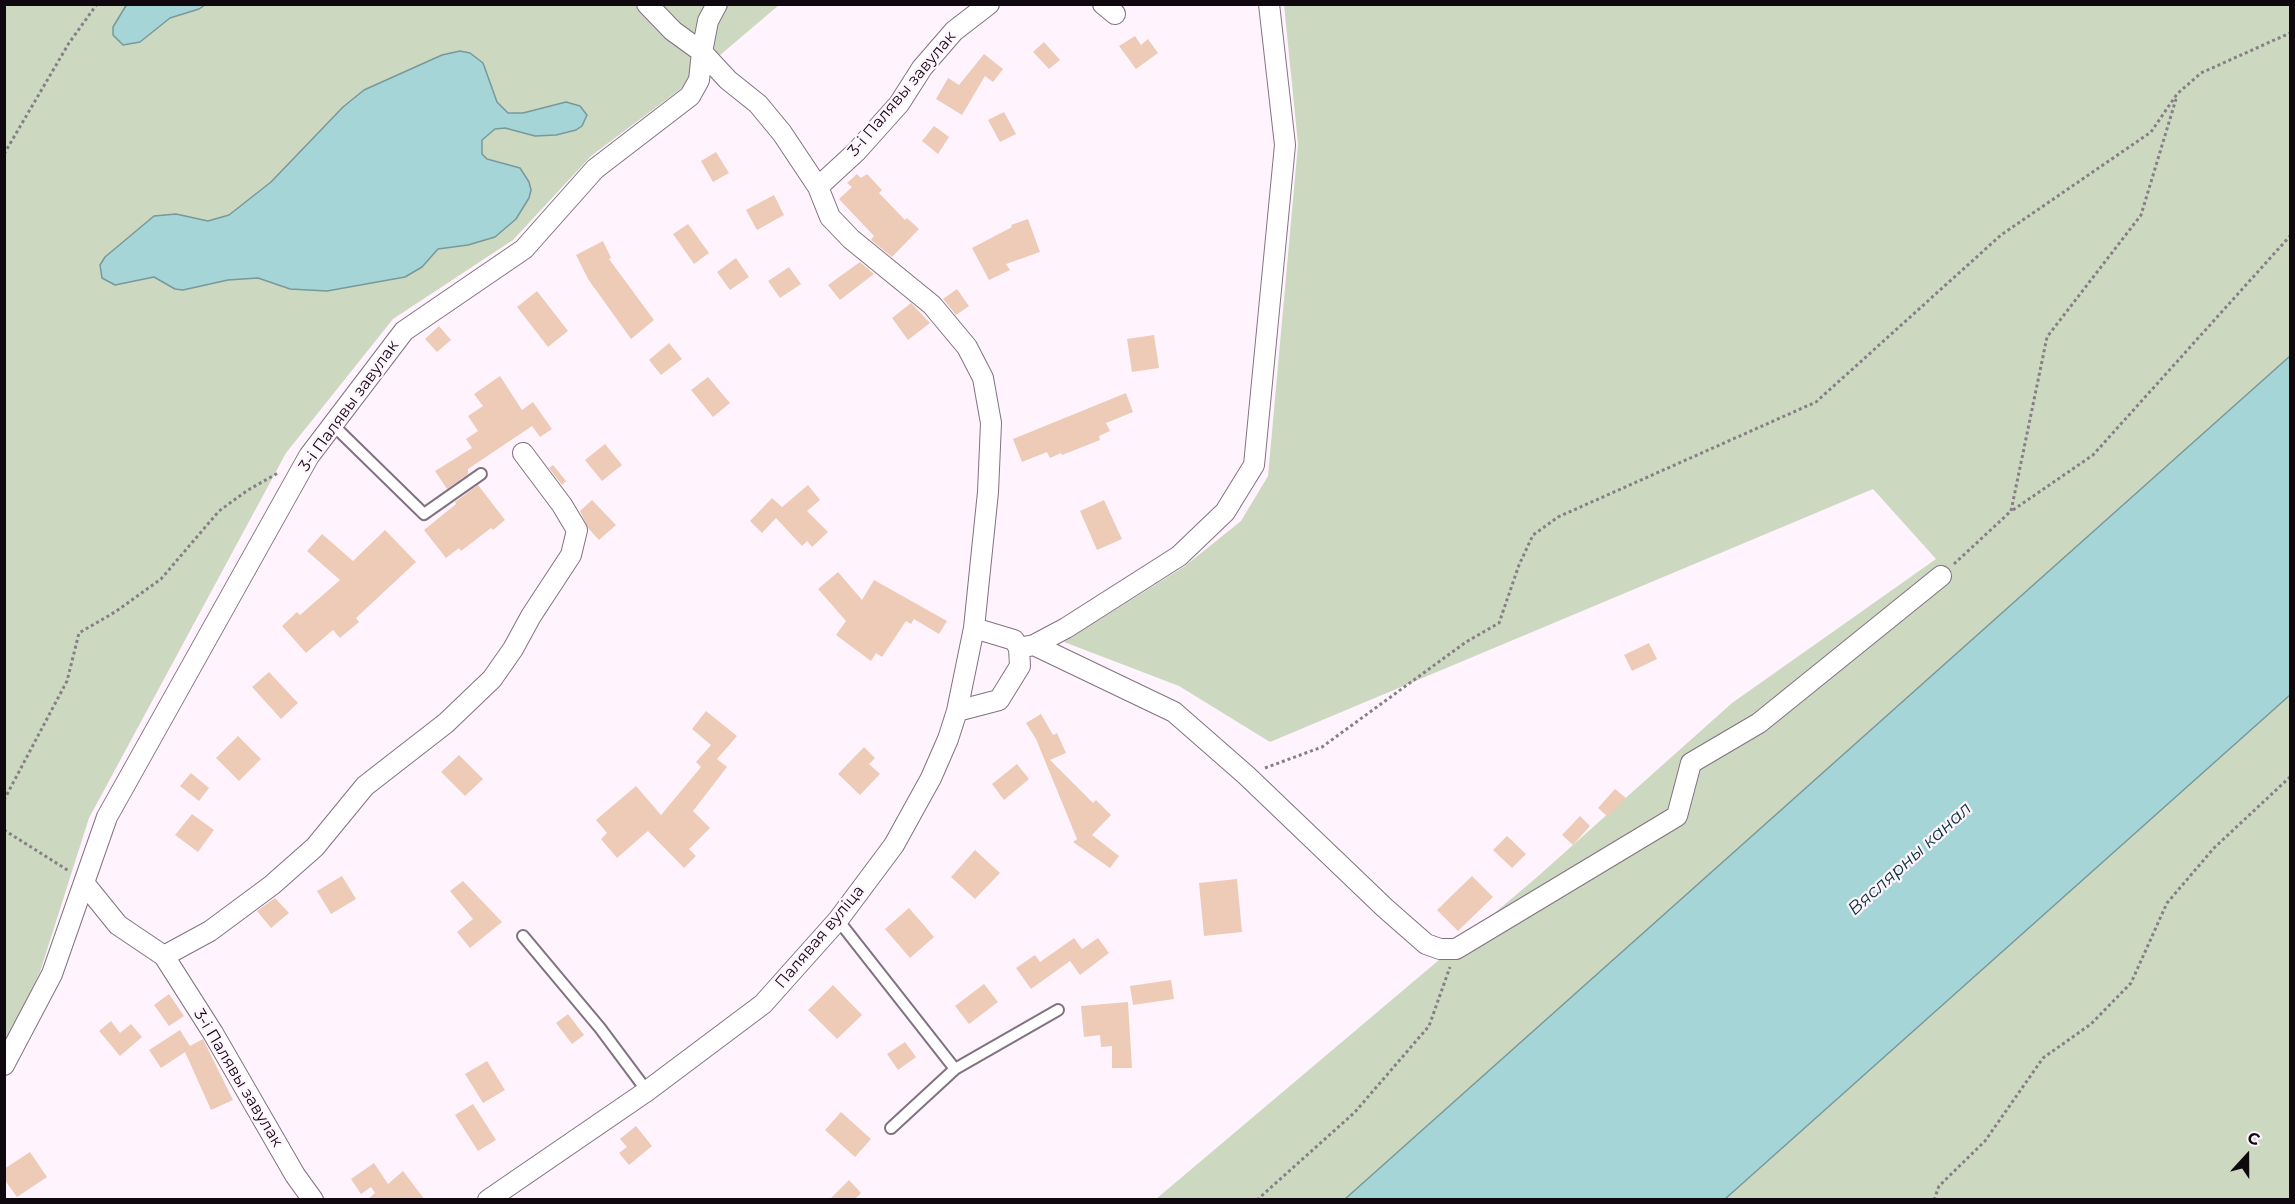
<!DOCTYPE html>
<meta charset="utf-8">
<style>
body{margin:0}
#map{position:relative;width:2295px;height:1204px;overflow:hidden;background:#fff4fe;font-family:Montserrat,sans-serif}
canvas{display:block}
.frame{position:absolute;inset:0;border:6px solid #0f090f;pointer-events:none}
.north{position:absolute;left:2217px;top:1126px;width:60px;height:60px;-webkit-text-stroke:4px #fff4fe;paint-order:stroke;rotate:21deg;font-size:16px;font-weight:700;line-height:24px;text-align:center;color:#0f090f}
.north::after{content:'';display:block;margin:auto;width:21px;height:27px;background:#0f090f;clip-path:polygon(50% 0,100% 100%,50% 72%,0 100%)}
</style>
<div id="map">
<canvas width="2295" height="1204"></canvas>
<div class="frame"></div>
<div class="north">С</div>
</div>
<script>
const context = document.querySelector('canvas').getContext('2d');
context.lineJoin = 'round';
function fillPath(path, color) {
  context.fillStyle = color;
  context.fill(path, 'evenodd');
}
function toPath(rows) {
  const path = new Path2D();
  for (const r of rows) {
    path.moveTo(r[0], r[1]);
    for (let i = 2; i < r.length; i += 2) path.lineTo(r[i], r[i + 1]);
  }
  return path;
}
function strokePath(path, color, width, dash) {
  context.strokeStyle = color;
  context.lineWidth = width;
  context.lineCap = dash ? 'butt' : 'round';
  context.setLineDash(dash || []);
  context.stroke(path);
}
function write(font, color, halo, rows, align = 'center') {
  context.font = font + ' Montserrat,sans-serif';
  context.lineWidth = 4.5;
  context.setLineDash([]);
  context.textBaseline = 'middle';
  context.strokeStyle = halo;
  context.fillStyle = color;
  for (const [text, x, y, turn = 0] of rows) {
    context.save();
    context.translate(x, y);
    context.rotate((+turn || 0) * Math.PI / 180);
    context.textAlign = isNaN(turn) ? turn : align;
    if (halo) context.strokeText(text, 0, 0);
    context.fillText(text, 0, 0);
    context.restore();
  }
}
fillPath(toPath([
 [5,5,779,5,679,90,591,156,513,240,393,319,286,453,89,818,40,972,5,1046],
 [1284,5,2290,5,2290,1199,1156,1199,1536,878,1732,703,1936,559,1873,489,1270,742,1179,686,1064,642,1185,566,1241,521,1268,476,1298,144]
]), '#ccd9c0');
const water = toPath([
 [127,4,205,4,205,5,199,9,170,18,140,42,123,45,113,35,113,27,127,4],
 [460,51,470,53,483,63,497,102,508,113,523,113,566,102,580,106,587,115,582,126,576,130,556,135,535,136,505,128,495,129,482,140,482,154,487,159,520,168,529,182,531,190,529,198,516,219,495,237,468,245,438,249,422,267,405,277,327,291,290,289,258,278,228,280,183,290,175,289,154,277,115,285,102,278,100,265,105,257,154,216,176,214,208,221,229,215,271,182,343,107,364,90,442,55,460,51],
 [2290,356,2290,695,1725,1199,1345,1199,2290,356]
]);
fillPath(water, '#a6d5d7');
strokePath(water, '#79989b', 1.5);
fillPath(toPath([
 [1135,36,1141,45,1148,39,1158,53,1136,69,1119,46],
 [1044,42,1060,60,1049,69,1033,52],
 [984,54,1003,69,993,82,985,76,962,115,936,99,948,78,959,85],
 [1004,112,1016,134,1000,142,988,120],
 [934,126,949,137,938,154,922,141],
 [716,152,729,173,713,182,701,161],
 [857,174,861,178,867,174,882,190,879,193,905,220,907,218,919,229,892,257,871,240,874,236,839,199,852,187,847,183],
 [774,195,784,215,757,230,746,210],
 [1028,219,1040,252,1006,264,1010,270,989,280,972,248,1012,227,1011,225],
 [688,224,709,253,694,264,673,234],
 [603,241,611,258,609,259,654,320,631,339,588,279,576,255],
 [736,258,749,277,730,290,717,272],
 [860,262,874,274,840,300,828,285],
 [789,267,801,284,780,298,768,281],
 [957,289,969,306,956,315,943,299],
 [537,291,568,331,548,347,517,307],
 [911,303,930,323,908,340,892,318],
 [439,326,451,340,437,352,425,339],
 [1154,335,1159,368,1132,372,1127,339],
 [669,343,682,359,661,375,649,360],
 [500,376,522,410,533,402,552,429,540,437,532,426,468,469,468,474,447,489,435,471,472,448,466,439,478,431,468,416,483,406,474,394],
 [708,377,730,403,713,417,691,390],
 [1126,393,1133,412,1106,423,1110,431,1099,436,1100,440,1062,455,1061,453,1050,458,1047,452,1022,462,1013,439],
 [605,444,622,465,602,481,585,460],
 [553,465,566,481,562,485,549,468],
 [478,485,505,520,493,530,491,528,461,551,459,548,446,558,424,530,456,504,455,502],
 [808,485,820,500,807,511,828,532,812,547,807,541,802,546,776,518,762,533,750,521,772,498,782,507],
 [592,500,616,525,599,540,588,528,580,511],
 [1104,500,1122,539,1097,550,1080,511],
 [385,530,416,562,356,618,359,622,340,638,333,630,306,653,282,626,297,612,300,615,340,580,307,551,322,534,353,561],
 [838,572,862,600,874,580,947,621,939,634,914,619,911,624,906,621,882,657,876,653,871,661,836,635,846,621,818,589],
 [1649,643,1657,659,1632,671,1624,655],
 [269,672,298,703,281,719,252,687],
 [706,711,737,736,717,759,727,767,693,811,710,828,689,849,696,856,684,868,648,831,617,858,601,839,607,833,596,820,636,786,661,815,701,767,696,762,711,745,692,729],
 [1041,714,1053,735,1057,733,1066,753,1050,760,1093,803,1096,800,1111,815,1092,835,1119,856,1110,868,1073,842,1077,839,1036,739,1026,723],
 [238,736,261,759,239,781,216,758],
 [864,747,875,758,869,764,880,774,860,795,838,774],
 [459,755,483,779,465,796,441,772],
 [1017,764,1029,779,1004,800,992,784],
 [191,773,209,788,199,801,180,786],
 [1615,789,1626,798,1608,817,1598,808],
 [192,814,214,830,198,852,175,835],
 [1580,816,1590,826,1573,845,1562,835],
 [1507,836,1526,854,1512,868,1493,850],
 [975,850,1000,873,975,899,951,877],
 [342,876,356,899,331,914,317,891],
 [1472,876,1493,897,1458,931,1437,910],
 [1237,879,1242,932,1204,936,1199,883],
 [463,881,502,922,470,948,457,932,473,919,450,891],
 [275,898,289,913,271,928,257,911],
 [909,908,934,937,910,958,885,929],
 [1074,938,1082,949,1098,938,1109,953,1080,975,1070,961,1031,989,1016,968,1035,955,1040,962],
 [1171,980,1174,999,1133,1005,1130,986],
 [984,984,998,1002,969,1024,955,1006],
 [833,985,862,1015,837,1039,808,1010],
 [169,994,184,1016,169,1026,154,1005],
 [1128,1002,1132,1068,1112,1068,1112,1046,1101,1047,1100,1035,1084,1037,1081,1006],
 [568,1014,584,1035,572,1044,556,1023],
 [111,1021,120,1033,131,1024,142,1037,120,1056,99,1031],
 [180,1030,190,1046,203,1039,233,1100,211,1110,185,1052,161,1068,149,1050],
 [905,1042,916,1057,898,1070,887,1054],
 [487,1061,505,1090,483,1103,465,1074],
 [473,1104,496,1140,478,1151,455,1115],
 [841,1112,871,1139,855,1157,825,1130],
 [636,1126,652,1146,629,1165,619,1153,627,1147,620,1139],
 [30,1152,47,1177,17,1197,4,1179,4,1169],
 [374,1163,388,1184,403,1171,425,1200,367,1200,375,1193,371,1187,361,1194,351,1179],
 [849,1180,861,1193,854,1200,829,1200]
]), '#edcbb6');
const service = toPath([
 [333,425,424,514,481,474],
 [838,920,955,1069],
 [523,936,600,1028,647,1091],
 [891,1128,955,1069,1058,1010]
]);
const minor = toPath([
 [647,4,673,31,702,52,708,21,717,4],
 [1103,4,1115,14],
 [818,187,856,152,899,104,922,68,954,31,989,4],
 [1034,645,1174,712,1246,775,1385,908,1426,944,1440,949,1456,949,1677,816,1691,763,1759,723,1941,576],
 [1019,648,1034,645,1066,628,1179,556,1225,512,1254,465,1285,145,1269,4],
 [957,711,999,700,1020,666,1019,648,1014,640,974,628],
 [84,883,118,925,164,956,213,1033,295,1175,313,1200],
 [164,956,210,931,272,885,315,847,365,786,446,723,492,679,513,649,531,616,571,555,577,530,562,505,523,453],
 [4,1065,52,974,107,817,309,456,404,331,524,249,595,169,690,96,699,80,702,52,728,80,758,104,782,133,818,187,830,217,851,239,932,305,967,347,983,378,991,423,988,492,974,628,957,711,948,739,931,778,894,845,838,920,763,1004,647,1091,488,1200]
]);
strokePath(service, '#827281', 14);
strokePath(minor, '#827281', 22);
strokePath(toPath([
 [4,154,69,43,97,4],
 [2013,510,2093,455,2290,236],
 [1954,564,2011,511,2047,337,2141,215,2176,99],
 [1265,768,1322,747,1466,642,1499,623,1519,565,1533,535,1558,517,1816,402,2001,235,2151,132,2177,94,2201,73,2290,33],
 [4,800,67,681,79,633,115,612,161,579,219,511,248,490,278,473],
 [4,830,69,871],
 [1257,1200,1355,1112,1429,1026,1450,967],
 [1934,1200,1939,1186,1985,1141,2043,1058,2091,1024,2131,983,2167,903,2214,848,2290,777]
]), '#877e86', 3, [3, 3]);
strokePath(service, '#fff', 10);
strokePath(minor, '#fff', 20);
write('16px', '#0f090f', '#fff4fe', [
 ["3-і Палявы завулак",902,94,-50],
 ["3-і Палявы завулак",349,406,-54],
 ["Палявая вуліца",820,937,-50],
 ["3-і Палявы завулак",238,1078,59]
]);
write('italic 18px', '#053336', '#fff4fe', [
 ["Вяслярны канал",1910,859,-42]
]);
</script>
